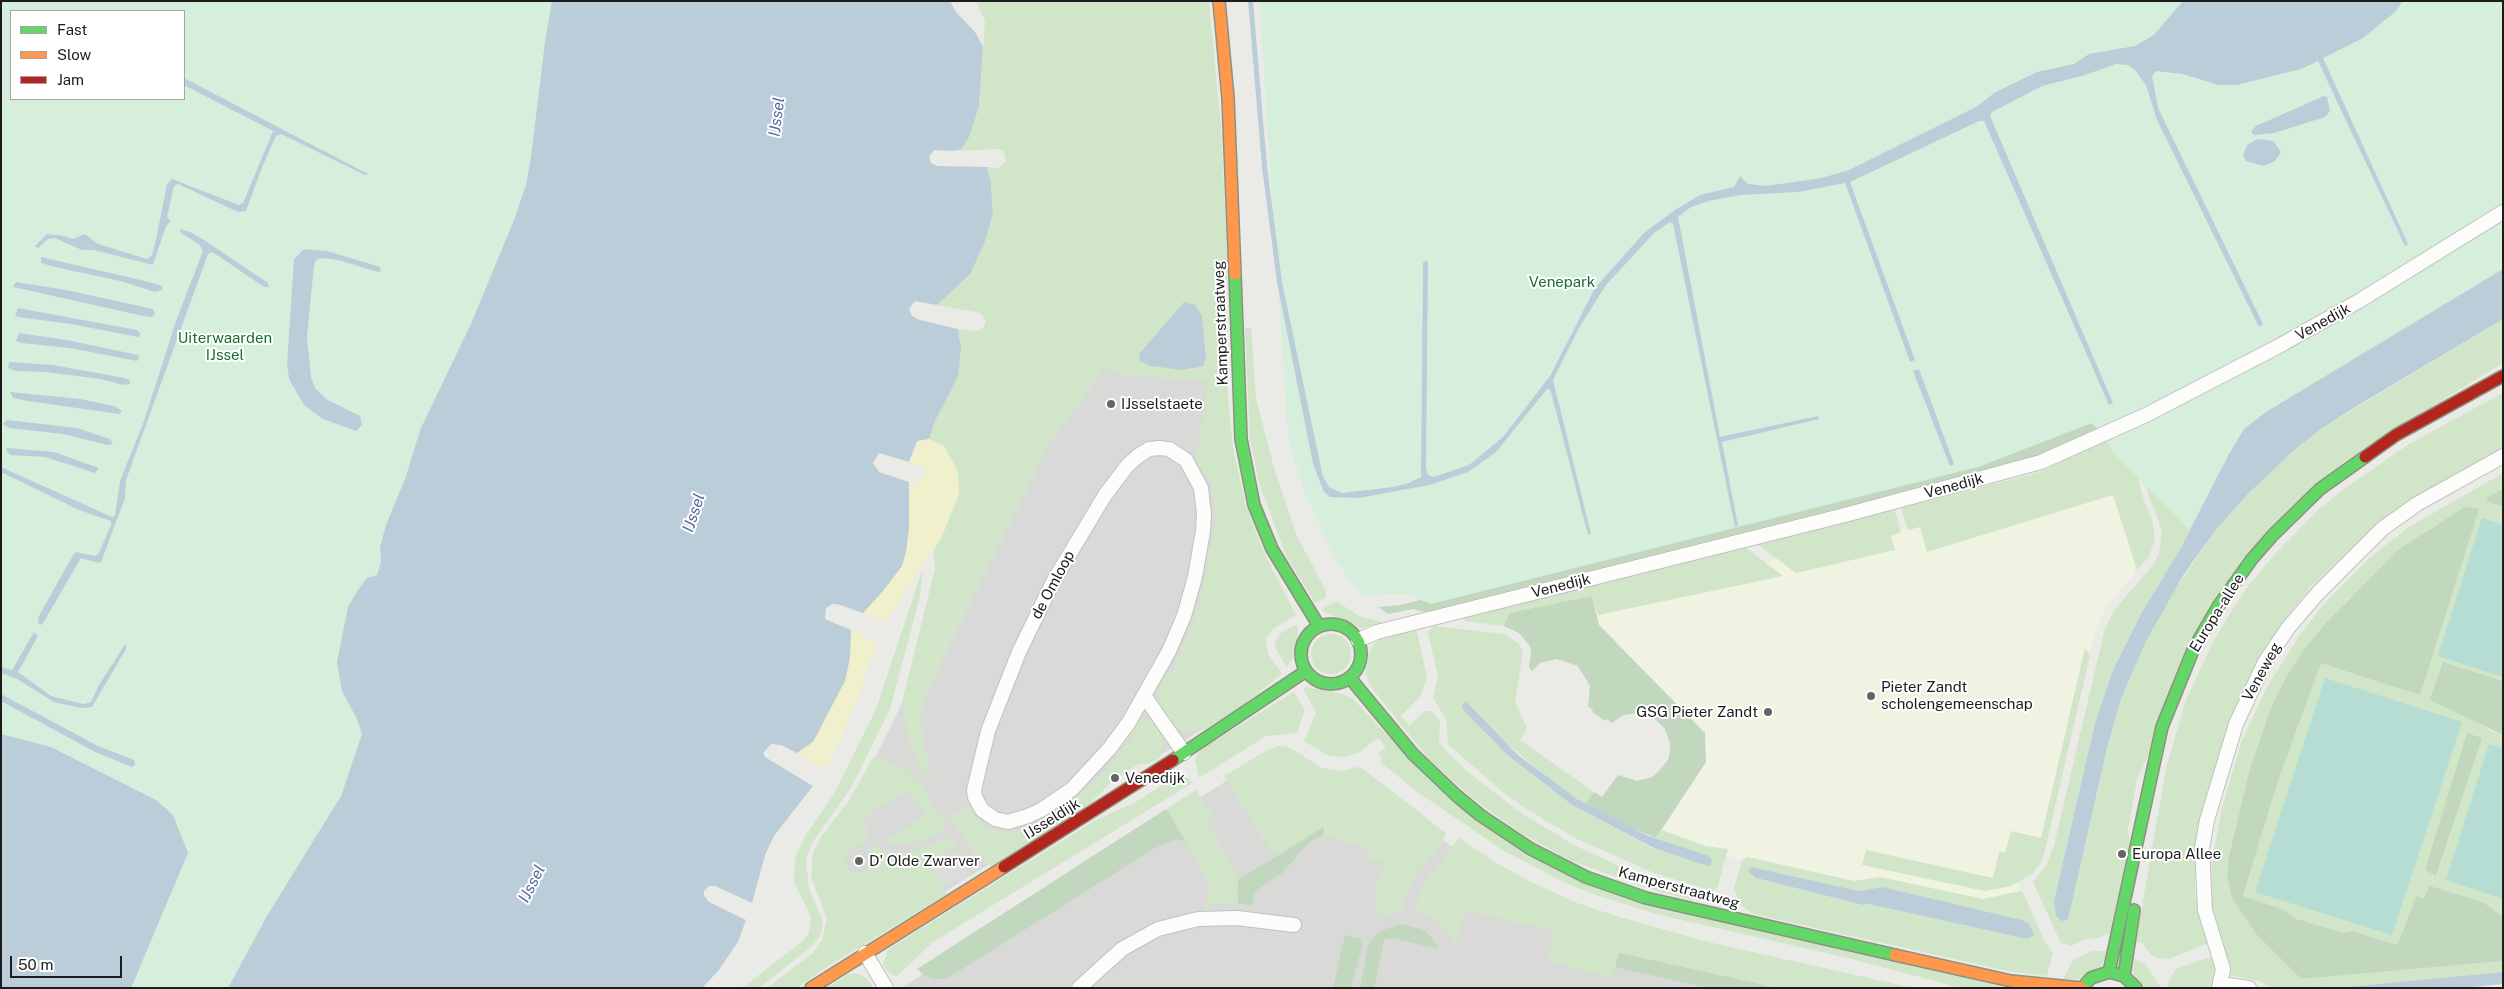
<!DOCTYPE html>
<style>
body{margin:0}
#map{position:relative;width:2504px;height:989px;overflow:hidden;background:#eaeae6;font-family:"Public Sans",sans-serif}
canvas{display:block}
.frame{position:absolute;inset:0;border:2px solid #1c1c1c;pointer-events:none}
.legend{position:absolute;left:10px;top:10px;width:175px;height:90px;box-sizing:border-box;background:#fff;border:1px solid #a4a4a4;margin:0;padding:6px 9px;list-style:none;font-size:15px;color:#1c1c1c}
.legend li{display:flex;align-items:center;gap:10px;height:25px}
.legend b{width:25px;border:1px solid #a4a4a4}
.scale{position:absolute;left:10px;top:956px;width:112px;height:22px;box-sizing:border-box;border:2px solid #1c1c1c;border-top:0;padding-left:6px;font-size:15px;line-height:18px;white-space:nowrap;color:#1c1c1c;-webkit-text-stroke:4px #fff;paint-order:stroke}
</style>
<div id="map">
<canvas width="2504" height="989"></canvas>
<div class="frame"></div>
<ul class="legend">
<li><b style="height:6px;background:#63d668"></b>Fast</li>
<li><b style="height:6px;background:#ff974d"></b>Slow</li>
<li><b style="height:6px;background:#b3261e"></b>Jam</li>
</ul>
<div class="scale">50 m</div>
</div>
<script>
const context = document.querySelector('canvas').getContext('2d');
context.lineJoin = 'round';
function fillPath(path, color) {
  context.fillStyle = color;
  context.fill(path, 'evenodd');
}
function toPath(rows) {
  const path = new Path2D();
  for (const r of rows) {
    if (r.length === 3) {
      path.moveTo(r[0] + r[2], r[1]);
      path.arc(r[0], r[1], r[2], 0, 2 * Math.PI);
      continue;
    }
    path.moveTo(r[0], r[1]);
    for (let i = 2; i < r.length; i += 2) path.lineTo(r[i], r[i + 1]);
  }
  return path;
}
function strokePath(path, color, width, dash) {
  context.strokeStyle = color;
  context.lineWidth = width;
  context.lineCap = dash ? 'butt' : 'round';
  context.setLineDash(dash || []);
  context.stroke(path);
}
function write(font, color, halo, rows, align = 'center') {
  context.font = font + ' "Public Sans",sans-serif';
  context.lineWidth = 4;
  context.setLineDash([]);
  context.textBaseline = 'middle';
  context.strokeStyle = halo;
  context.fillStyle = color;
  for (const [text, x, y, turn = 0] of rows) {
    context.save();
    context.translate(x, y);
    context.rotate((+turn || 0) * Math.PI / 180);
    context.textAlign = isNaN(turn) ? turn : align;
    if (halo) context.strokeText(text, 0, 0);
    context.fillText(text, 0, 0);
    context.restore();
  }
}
fillPath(toPath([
 [1099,356,1216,377,1233,575,1206,727,1154,759,1130,766,993,862,861,943,824,861,905,697],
 [1259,760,1423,825,1483,870,1554,904,1853,988,901,988]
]), '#d9d9d7');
fillPath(toPath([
 [2112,461,2141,558,2133,575,2106,607,2095,632,2041,855,2017,880,2019,895,1985,903,1853,884,1722,855,1658,832,1703,762,1589,618,1604,601,1926,523]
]), '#f0f3e2');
fillPath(toPath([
 [976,1,1209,1,1221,128,1227,255,1228,400,1233,448,1246,506,1264,553,1296,615,1274,628,1266,638,1268,654,1282,674,1241,706,1205,729,1187,732,1178,729,1168,719,1160,707,1157,692,1165,672,1172,673,1190,630,1200,600,1213,539,1216,520,1211,480,1209,476,1203,475,1193,459,1198,449,1207,382,1119,374,1105,368,1052,440,926,693,922,707,921,727,930,772,924,775,911,746,906,728,903,698,935,569,933,552,943,534,944,446,929,439,935,421,958,377,960,337,958,329,977,331,984,327,986,321,981,313,937,305,959,284,978,258,993,214,991,183,987,167,999,168,1006,161,1004,152,999,149,953,151,961,149,979,106,985,21],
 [1202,316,1206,362,1190,370,1145,364],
 [2503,319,2503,363,2392,431,2240,564,2137,779,2128,829,2130,845,2112,935,2106,934,2099,938,2083,940,2071,946,2061,943,2033,882,2046,866,2054,846,2105,628,2115,609,2151,568,2159,554,2162,530,2148,494,2145,479,2203,503,2178,553,2142,612,2113,670,2095,723,2054,901,2064,922,2068,920,2107,748,2121,699,2146,641,2168,600,2215,531,2271,470,2321,429],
 [1245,328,1251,328,1256,398,1274,468,1297,536,1326,591,1326,598,1315,603,1286,555,1260,486,1250,439],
 [2503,393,2503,450,2393,513,2373,528,2311,587,2287,617,2271,642,2239,701,2223,740,2195,844,2195,895,2209,943,2169,959,2157,958,2151,955,2142,943,2136,942,2166,768,2186,700,2211,646,2231,612,2245,590,2274,555,2319,509,2344,489,2409,444],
 [2140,423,2136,470,2144,501,2152,519,2155,539,2149,556,2137,570,2113,495,1927,552,1920,527,1908,530,1901,508,2040,472],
 [2503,473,2503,489,2487,498,2488,502,2503,507,2503,681,2443,662,2470,718,2491,731,2503,735,2503,917,2483,903,2416,896,2399,945,2352,931,2342,934,2297,919,2284,910,2243,896,2278,781,2321,662,2352,595,2302,652,2285,679,2272,705,2250,768,2232,898,2257,935,2301,979,2503,961,2503,972,2335,988,2273,988,2259,981,2228,975,2229,962,2214,925,2211,911,2212,862,2222,808,2241,743,2266,689,2299,636,2327,601,2367,560,2409,527],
 [2481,738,2437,875,2436,875,2425,870],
 [1895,509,1901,532,1891,536,1895,550,1796,573,1757,544],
 [1745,547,1783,576,1598,615,1592,596,1509,613,1504,626,1465,621,1463,616],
 [923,568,920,596,890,709,851,788,812,843,806,860,809,889,823,921,821,935,812,946,759,988,742,988,803,941,809,933,811,919,808,910,794,882,795,859,804,838,834,794,876,709],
 [1336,601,1359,616,1386,623,1361,628,1321,610],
 [1297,624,1298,636,1293,658,1287,667,1275,648,1275,641,1282,632],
 [1434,626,1504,634,1519,644,1523,652,1515,702,1527,728,1520,740,1594,792,1585,804,1556,785,1501,738,1469,703,1484,733,1505,753,1572,805,1652,848,1709,856,1656,838,1662,830,1705,846,1728,849,1717,888,1713,891,1654,873,1577,839,1525,808,1499,789,1448,744,1446,719,1433,698,1438,676,1428,632],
 [1416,628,1427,677,1420,697,1401,716,1409,726,1425,711,1431,711,1440,721,1439,741,1443,748,1469,773,1521,813,1574,845,1625,869,1707,896,1693,900,1653,890,1572,861,1521,833,1473,799,1428,758,1375,692,1369,683,1366,672,1369,653,1374,644,1380,638],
 [1331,654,20],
 [2085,648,2090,655,2044,854,2040,864,2032,874,2011,886,1985,891,1862,865,1866,850,1993,878,1999,852,2005,853,2011,831,2041,838],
 [1306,687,1343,694,1353,699,1386,734,1548,866,2006,988,1961,988,1852,959,1656,914,1590,893,1564,882,1504,851,1419,793,1380,762,1382,759,1378,754,1386,747,1378,738,1360,752,1344,757,1327,755,1304,741,1316,712,1303,689],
 [1294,692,1305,710,1297,733,1266,736,1199,778,1195,760,1201,749],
 [1148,718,1156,726,1163,740,1164,749,1160,758,1148,764,1139,764,1114,780,1085,808,991,867,982,859,979,860,974,853,950,817,968,806,976,818,988,828,1011,832,1048,817,1065,806,1095,782,1120,754,1131,738,1129,732,1137,721],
 [1278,746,1285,746,1294,750,1322,768,1340,771,1358,767,1363,769,1446,833,1439,847,1413,880,1408,889,1403,910,1381,917,1376,908,1375,891,1384,863,1369,859,1370,849,1323,835,1324,827,1275,858,1224,776,1264,752],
 [874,756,891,765,906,768,920,782,946,826,938,834,910,844,892,843,887,839,925,816,909,789,861,819,869,832,862,847,858,846,849,851,845,861,848,869,857,874,868,872,874,860,870,850,873,844,886,852,910,853,948,838,954,840,958,847,927,862,947,894,822,970,797,988,767,988,813,953,822,941,827,919,811,877,813,852,821,837,848,802],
 [1179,775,1188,778,1192,783,933,942,897,976,894,976,886,970,883,964,885,958,888,950,895,945,1096,820,1134,803],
 [1196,790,1214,817,1206,822,1240,879,1236,887,1238,903,1212,904,1209,911,1205,911,1210,884,1166,809],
 [1459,838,1500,865,1533,883,1577,903,1616,916,1708,942,1913,988,1777,988,1619,953,1612,978,1548,961,1554,931,1465,910,1456,944,1448,931,1439,922,1417,911,1418,897,1424,883],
 [1748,857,1854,881,1880,877,1983,899,2021,891,2024,894,2043,939,2053,953,2047,976,2008,971,1753,914,1741,905,1734,888,1742,860],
 [1752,867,1859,891,1883,887,2022,920,2027,922,2031,938,2027,939,1869,904,1863,905,1756,878,1750,869],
 [2092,951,2107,951,2101,966,2078,979,2063,979,2073,960],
 [2213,956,2217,968,2213,988,2168,988,2169,980,2176,969],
 [2135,958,2146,965,2161,988,2141,988,2133,972],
 [849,974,859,974,867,979,873,988,826,988]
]), '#d1e5c8');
fillPath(toPath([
 [2136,411,2035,458,1937,485,1456,605,1430,613,1413,609,1388,614,1378,607,1401,605,1452,592],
 [2503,489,2503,507,2488,502,2486,498],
 [2465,507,2479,509,2420,695,2321,663,2278,781,2243,896,2284,910,2297,919,2342,933,2352,931,2398,945,2416,896,2424,898,2430,886,2484,903,2503,917,2503,961,2301,979,2257,935,2232,898,2227,875,2229,857,2250,768,2272,705,2285,679,2302,652,2327,622,2398,550],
 [1592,596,1599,625,1705,733,1706,762,1656,838,1622,824,1585,804,1594,792,1602,797,1618,775,1637,781,1652,777,1658,772,1668,760,1670,752,1670,744,1665,729,1654,718,1639,713,1623,715,1612,723,1607,719,1605,721,1592,712,1593,710,1588,706,1590,686,1578,666,1556,659,1540,663,1532,671,1529,667,1531,653,1530,646,1519,633,1504,626,1509,613],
 [2443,662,2503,681,2503,735,2430,700],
 [2467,733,2482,738,2436,876,2425,870],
 [1166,809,1186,842,1177,839,1155,848,946,979,936,979,925,976,917,969],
 [1324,827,1323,835,1309,842,1282,873,1255,891,1252,906,1238,903,1238,880],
 [1403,924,1424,930,1436,943,1438,949,1393,938,1384,940,1374,988,1360,988,1368,946,1373,938,1383,930],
 [1345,935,1361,939,1362,947,1351,988,1333,988],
 [1619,953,1777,988,1708,988,1615,967]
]), '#c1d7be');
fillPath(toPath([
 [920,439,929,439,944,446,958,471,959,494,943,534,886,622,863,613,883,591,907,539,909,482,917,484,926,472,925,468,909,462],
 [851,630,876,642,875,651,845,730,829,764,822,768,797,753,813,742,850,640]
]), '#f0f0cd');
fillPath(toPath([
 [1,1,593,1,314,988,1,988],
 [11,11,184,11,184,99,11,99],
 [1259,1,2503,1,2503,288,2401,352,2196,537,2120,460,2092,423,1978,467,1431,604,1406,594,1361,595,1337,561,1304,492,1288,436]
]), '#d6eedc');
fillPath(toPath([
 [2482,518,2503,525,2503,677,2438,656],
 [2325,678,2462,722,2392,935,2255,892],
 [2489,744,2503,749,2503,899,2446,880]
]), '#b6ddd4');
fillPath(toPath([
 [959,849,968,864,966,875,944,887,929,864]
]), '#dcdcdb');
fillPath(toPath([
 [552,1,950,1,956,12,975,32,983,47,979,106,969,137,961,149,953,151,934,150,929,157,931,163,937,166,987,167,991,183,993,214,984,244,970,274,937,305,915,301,909,309,912,316,920,320,958,329,961,347,958,377,935,421,929,439,917,441,909,462,879,453,873,463,879,472,909,482,909,528,906,552,902,566,883,591,863,613,837,604,832,604,826,608,825,619,851,630,850,658,845,681,813,742,797,753,781,745,771,744,763,753,765,757,813,786,774,836,765,855,752,903,715,886,709,886,704,891,704,896,709,902,746,920,738,942,718,971,702,988,228,988,267,916,341,796,362,734,357,719,342,691,337,662,348,607,358,590,367,578,377,575,381,562,380,547,386,525,405,479,421,428,471,324,514,220,526,185,531,157,545,42],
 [1248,1,1253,1,1267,166,1282,282,1323,477,1329,487,1342,493,1393,487,1409,483,1421,477,1423,263,1425,261,1428,262,1426,468,1428,475,1434,477,1469,465,1503,437,1550,376,1595,288,1644,233,1675,210,1700,195,1734,187,1740,176,1748,184,1766,186,1822,178,1849,170,1978,106,1994,93,2037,72,2074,64,2089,54,2135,46,2154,35,2183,1,2403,1,2395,12,2363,38,2323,58,2408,244,2405,246,2318,61,2301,69,2237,85,2218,85,2183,74,2156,71,2152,76,2158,108,2263,324,2259,327,2157,120,2146,85,2134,69,2128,65,2116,64,2082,76,2042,86,1992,112,1990,116,2113,403,2109,405,1984,121,1979,121,1850,182,1915,360,1910,362,1845,183,1798,192,1740,195,1709,201,1691,207,1678,217,1720,437,1818,416,1819,419,1722,442,1738,526,1735,527,1673,224,1670,222,1654,233,1606,285,1579,328,1553,380,1591,534,1588,535,1551,392,1548,388,1496,452,1468,472,1430,485,1396,491,1360,498,1330,497,1324,492,1313,464,1277,282,1262,167],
 [184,78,368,174,365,175,281,134,276,136,263,165,246,211,238,212,178,184,174,186,167,217,171,221,166,226,153,265,94,250,82,250,55,238,48,239,38,248,35,246,47,234,64,236,73,239,85,234,98,244,147,259,152,255,157,235,167,184,172,179,239,205,243,203,273,131,184,85],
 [2324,96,2327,97,2330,111,2325,117,2274,133,2254,135,2251,132,2256,126],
 [2258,139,2273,141,2281,152,2275,161,2264,166,2246,161,2243,156,2247,145],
 [180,229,190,232,204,240,268,283,269,287,264,287,217,255,211,252,208,254,126,480,125,498,101,562,98,563,81,558,42,625,38,623,39,616,73,555,76,552,95,556,99,553,111,525,111,521,79,510,1,472,1,467,112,517,115,516,120,481,144,421,176,321,203,251,199,244,181,233],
 [304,249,327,251,380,267,381,271,378,272,338,260,321,258,316,260,314,265,307,337,311,377,315,388,326,399,360,416,362,425,356,431,323,419,304,405,289,379,287,364,294,259],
 [41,257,149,282,162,286,162,290,155,292,120,281,55,267,41,263],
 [2503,269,2503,319,2352,409,2321,429,2292,452,2250,492,2215,531,2184,574,2146,641,2121,699,2107,748,2068,920,2061,921,2056,916,2054,901,2095,723,2113,670,2142,612,2178,553,2229,454,2244,429,2266,412],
 [16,282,66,290,153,309,155,314,152,317,143,316,13,287],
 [1184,302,1195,305,1202,316,1206,359,1203,366,1184,370,1151,366,1140,361,1139,354],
 [18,308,137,330,141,334,138,337,71,324,18,317,15,315],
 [19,333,67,340,138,355,139,357,137,361,70,348,21,343,16,341],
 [9,362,53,365,125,378,130,381,130,384,123,385,101,379,45,372,16,371,8,368],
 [1919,369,1954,464,1953,465,1950,466,1913,371],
 [10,392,80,399,114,406,122,411,119,414,28,401,13,398],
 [7,420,77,428,110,439,113,444,107,445,63,434,9,428,3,424],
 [7,448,54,452,99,468,95,473,45,457,10,455,6,450],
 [34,632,38,636,18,672,51,696,83,704,91,702,99,685,126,643,126,649,92,707,81,708,54,702,17,679,1,673,1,667,12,670],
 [1,694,98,746,134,760,135,765,132,767,95,752,1,701],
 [1466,701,1518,755,1577,799,1646,835,1709,856,1712,859,1711,865,1709,866,1695,862,1652,847,1572,805,1505,753,1464,711,1462,706],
 [1,734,51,747,156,800,173,815,188,853,131,988,1,988],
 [1752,867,1859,891,1883,887,2022,920,2029,924,2034,935,2027,939,1869,904,1863,905,1756,878,1748,871],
 [2503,972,2503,984,2463,988,2335,988]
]), '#bccdda');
const street = toPath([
 [1160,448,1169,449,1186,460,1201,488,1204,514,1203,531,1195,577,1184,616,1169,651,1129,722,1110,748,1072,789,1041,810,1028,816,1008,822,995,819,982,810,975,797,974,790,988,731,1019,652,1054,580,1105,495,1127,466,1138,456,1149,449,1160,448],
 [1358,640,1377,632,1845,515,2041,462,2146,415,2279,346,2359,301,2503,212],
 [1145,697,1184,753],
 [865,953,886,988],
 [2221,984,2249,988],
 [1079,988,1122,949,1158,929,1198,919,1237,918,1294,925],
 [2219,988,2223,969,2205,910,2202,848,2207,820,2236,724,2265,662,2288,628,2318,593,2382,529,2417,504,2503,456]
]);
const fast = toPath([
 [1235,274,1241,439,1254,505,1272,549,1319,626],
 [1331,654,30],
 [1350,678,1413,754,1457,796,1480,815,1531,849,1586,877,1646,898,1895,955],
 [1173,760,1306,671],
 [2109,972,2162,727,2194,648,2219,605,2252,559,2273,535,2320,489,2365,457],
 [2124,976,2134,910],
 [2082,988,2091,978,2109,972,2124,976,2136,988]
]);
const slow = toPath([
 [1219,1,1228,98,1235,274],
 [1895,955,2011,981,2082,988],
 [811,988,1004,867]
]);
const jam = toPath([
 [2365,457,2396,435,2503,376],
 [1004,867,1173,760]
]);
strokePath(street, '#c1c1c0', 16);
strokePath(fast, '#8d9280', 14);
strokePath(slow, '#8d9280', 14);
strokePath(jam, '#8d9280', 14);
strokePath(street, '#fcfcfb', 14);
strokePath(fast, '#63d668', 11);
strokePath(slow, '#ff974d', 11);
strokePath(jam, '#b3261e', 11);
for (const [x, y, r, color] of [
 [1111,404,5,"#646463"],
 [1871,696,5,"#646463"],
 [1768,712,5,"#646463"],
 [1115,778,5,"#646463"],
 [2122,854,5,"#646463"],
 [859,861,5,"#646463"]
]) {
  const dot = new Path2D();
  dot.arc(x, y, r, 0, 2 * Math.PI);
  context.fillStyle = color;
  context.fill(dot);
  strokePath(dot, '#fff', 2);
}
write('15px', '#196c32', '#fff', [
 ["Venepark",1562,282],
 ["Uiterwaarden",225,338],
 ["IJssel",225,355]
]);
write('15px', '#1c1c1c', '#fff', [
 ["Venedijk",2323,322,-29],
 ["Kamperstraatweg",1221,323,-92],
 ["Venedijk",1954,486,-15],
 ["de Omloop",1053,585,-62],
 ["Venedijk",1561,586,-14],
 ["Europa-allee",2217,613,-58],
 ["Veneweg",2262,672,-61],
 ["IJsseldijk",1052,819,-32],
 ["Kamperstraatweg",1679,888,15]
]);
write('15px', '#1c1c1c', '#fff', [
 ["IJsselstaete",1121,404],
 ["Pieter Zandt",1881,687],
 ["scholengemeenschap",1881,704],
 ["GSG Pieter Zandt",1758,712,"right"],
 ["Venedijk",1125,778],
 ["Europa Allee",2132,854],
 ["D' Olde Zwarver",869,861]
], 'left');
write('italic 16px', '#566a9f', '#fff', [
 ["IJssel",777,117,-83],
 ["IJssel",694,513,-72],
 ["IJssel",532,884,-63]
]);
</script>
